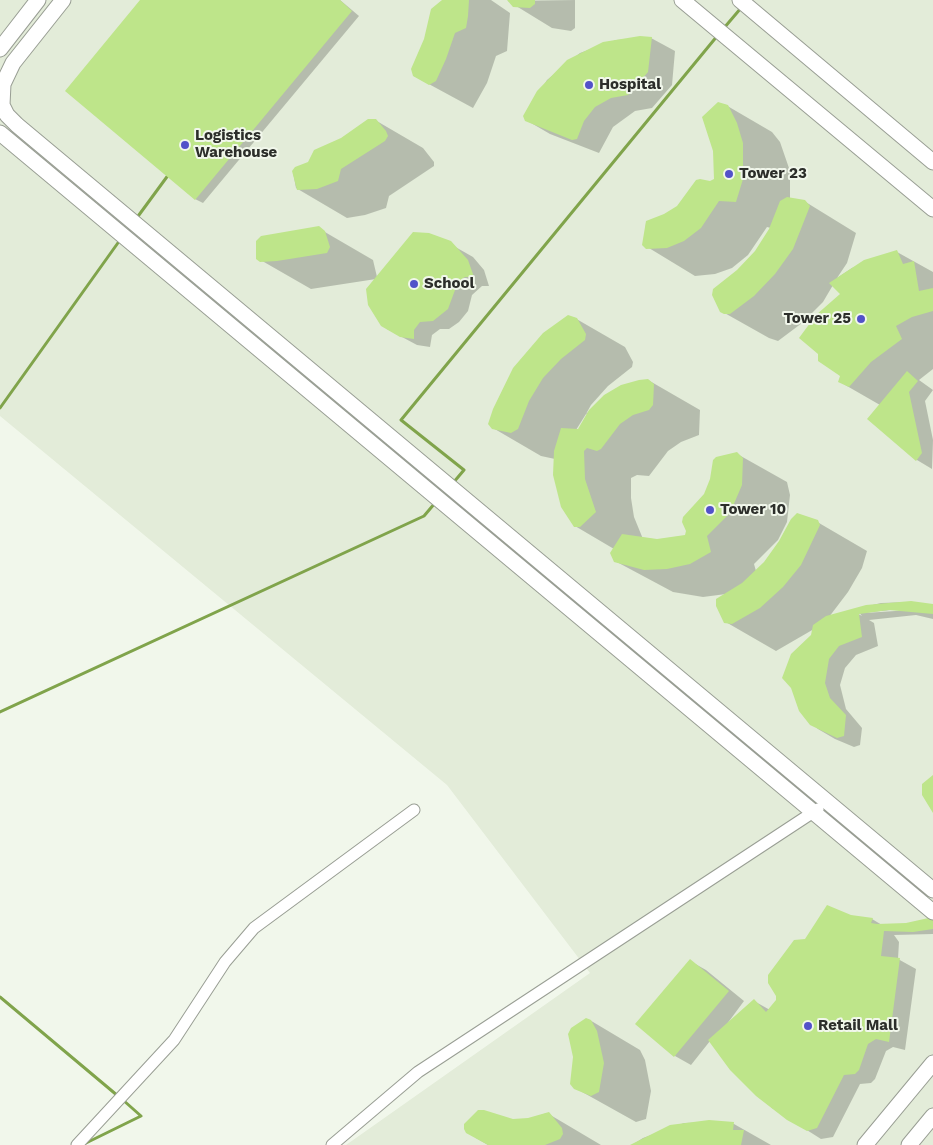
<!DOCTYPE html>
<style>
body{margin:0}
canvas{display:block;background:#f1f7eb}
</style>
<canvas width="933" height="1145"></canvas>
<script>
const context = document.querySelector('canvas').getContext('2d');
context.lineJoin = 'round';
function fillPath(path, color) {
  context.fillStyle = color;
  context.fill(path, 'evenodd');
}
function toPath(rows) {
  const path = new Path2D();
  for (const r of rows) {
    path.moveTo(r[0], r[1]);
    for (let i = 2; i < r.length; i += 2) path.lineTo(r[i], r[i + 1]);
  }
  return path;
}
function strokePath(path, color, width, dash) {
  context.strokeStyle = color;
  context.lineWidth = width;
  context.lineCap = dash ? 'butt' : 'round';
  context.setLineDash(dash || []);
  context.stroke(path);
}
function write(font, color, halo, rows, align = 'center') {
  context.font = font + ' "Work Sans",sans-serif';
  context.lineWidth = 4;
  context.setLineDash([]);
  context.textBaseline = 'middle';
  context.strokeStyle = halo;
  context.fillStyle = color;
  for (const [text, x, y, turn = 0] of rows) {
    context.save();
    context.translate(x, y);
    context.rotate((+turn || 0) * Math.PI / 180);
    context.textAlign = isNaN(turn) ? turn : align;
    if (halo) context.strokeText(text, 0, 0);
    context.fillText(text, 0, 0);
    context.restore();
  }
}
fillPath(toPath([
 [0,0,933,0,933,1145,346,1145,590,973,447,785,0,416]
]), '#e3ecd9');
fillPath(toPath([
 [142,0,340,0,359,16,203,203,195,199],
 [443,0,491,0,510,13,507,51,496,56,487,83,473,108,414,76],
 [575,0,575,28,571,31,552,28,508,1],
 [651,38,675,51,672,85,652,108,635,111,613,127,599,153,550,134,526,120,525,117,547,80,580,53,616,40],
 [724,104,772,132,780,142,790,171,790,199,804,201,856,233,847,263,837,278,852,268,897,252,933,272,933,369,919,380,933,390,925,401,933,440,932,469,917,460,880,405,840,382,841,375,842,295,833,285,823,302,802,323,778,341,769,338,721,311,738,271,756,252,771,228,767,227,748,255,732,268,715,274,695,276,644,245,646,223,670,212,715,180],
 [375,120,423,148,434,162,434,166,389,196,386,208,365,215,347,218,296,188,293,172,309,164,342,139],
 [318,228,373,260,377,277,414,234,436,236,473,257,484,270,489,286,482,286,472,295,468,311,459,322,449,329,440,329,432,335,430,347,417,345,387,329,376,279,311,289,257,258],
 [573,317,625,347,633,362,632,367,608,386,591,405,586,414,614,390,648,380,700,410,699,435,681,442,668,451,649,476,637,475,631,478,631,498,634,517,643,539,667,540,686,536,739,455,787,482,790,495,787,522,778,540,754,564,756,571,819,523,867,551,862,568,848,592,829,617,851,610,862,616,856,609,881,603,911,602,933,606,933,619,916,615,869,620,874,623,878,646,856,655,845,668,840,685,846,709,862,728,860,745,854,747,835,739,818,729,805,717,814,629,776,651,724,621,726,594,703,597,673,592,615,561,614,549,575,526,555,459,541,456,493,428],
 [586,414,588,415,579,431,576,430],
 [910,608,910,610,865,613,871,612],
 [851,916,872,919,882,925,906,924,933,918,933,934,894,935,899,942,898,959,916,969,905,1050,893,1047,886,1051,875,1079,871,1083,860,1084,833,1137,821,1139,772,1108,710,1041,691,1065,675,1056,690,961,706,970,744,1001,724,1028,754,1001,770,1010,777,1001,806,940],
 [588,1019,640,1050,645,1060,651,1091,646,1119,636,1122,575,1088],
 [547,1113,601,1145,488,1145,476,1138,512,1121,529,1119],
 [722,1122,734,1124,771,1145,632,1145,643,1138,684,1123]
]), '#0003');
strokePath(toPath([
 [724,28,741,8],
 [136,219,169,174],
 [0,408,120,240],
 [453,483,464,470,401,420,718,35],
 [0,712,424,516,435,503],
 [0,997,118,1096],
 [86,1143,141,1116,123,1100]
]), '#80a44b', 3);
fillPath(toPath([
 [140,0,340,0,352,11,195,200,65,91],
 [442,0,469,0,468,16,466,28,455,33,446,59,436,81,429,85,413,76,411,69,424,39,431,9],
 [507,0,535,0,535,4,530,8,513,7],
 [640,36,652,37,648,72,628,95,611,98,595,107,584,121,577,139,572,140,525,121,523,116,537,91,567,60,603,42],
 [718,102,728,105,737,123,743,143,743,179,736,202,719,201,701,228,684,241,667,248,646,249,642,245,646,221,664,214,677,206,696,180,700,179,710,181,714,179,713,151,702,117],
 [368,119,376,119,386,131,388,136,385,141,341,169,338,181,317,189,297,190,292,171,295,167,308,162,314,150,341,138],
 [787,197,805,200,810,206,793,249,775,274,754,296,730,314,724,314,720,312,712,295,713,289,737,270,755,251,769,229,780,201],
 [319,226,325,231,330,247,327,253,277,261,260,262,256,259,256,241,261,236],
 [413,232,429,233,451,241,468,260,474,277,465,277,458,282,448,309,433,321,420,322,414,330,414,339,400,337,381,326,368,305,366,289],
 [897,250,903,264,914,261,919,291,933,288,933,311,912,317,896,326,902,339,871,362,849,387,838,382,840,376,818,361,818,354,799,338,816,315,840,294,829,283,864,260],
 [568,315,577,318,586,334,585,340,561,359,543,378,529,401,518,429,511,433,492,429,488,424,493,409,513,368,543,333],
 [907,371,918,381,909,392,922,453,916,461,867,419],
 [639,380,648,379,654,384,653,405,649,410,633,415,620,424,601,449,597,451,587,448,584,451,585,479,596,512,580,527,574,527,561,507,553,475,554,451,561,428,578,429,589,410,604,395,621,385],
 [737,452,743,458,742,485,730,513,707,536,711,552,690,564,667,569,644,570,614,562,610,553,622,534,657,539,685,535,686,531,682,522,683,517,704,494,710,479,713,460,716,457],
 [797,513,818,520,820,525,801,565,783,587,760,608,732,624,724,623,716,606,716,599,742,583,764,562,779,541,791,519],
 [911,601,933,604,933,614,889,610,859,614,862,637,839,646,829,659,825,683,830,698,846,715,844,736,837,738,810,725,799,711,791,688,782,678,791,654,811,635,813,625,826,616,866,605],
 [933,775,933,813,922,795,922,784],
 [827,905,851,915,873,918,871,923,877,924,906,923,933,917,933,929,913,932,884,931,881,956,900,958,889,1042,876,1039,868,1044,859,1070,855,1074,844,1075,817,1128,807,1131,787,1120,756,1096,730,1070,708,1040,754,999,766,1012,776,1000,776,996,768,983,768,975,794,940,805,939],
 [690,959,729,991,674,1057,635,1024],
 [586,1018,591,1020,597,1031,604,1063,599,1092,591,1096,574,1089,570,1084,573,1057,568,1034,571,1028],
 [478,1110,484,1110,513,1119,528,1118,549,1112,562,1128,563,1134,560,1139,545,1145,488,1145,466,1133,464,1129,464,1124],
 [709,1120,734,1122,733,1130,744,1130,741,1145,630,1145,670,1125]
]), '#bee58a');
const minor = toPath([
 [77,1145,174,1040,225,962,254,928,414,810],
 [332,1145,418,1072,818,809]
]);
const tertiary = toPath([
 [63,0,13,63,3,84,2,105,7,115,17,125,933,890],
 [682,0,933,209],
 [740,0,933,162],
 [0,49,38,0],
 [0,133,933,912],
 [865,1145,933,1063],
 [909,1145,933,1116]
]);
strokePath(minor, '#999e94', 13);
strokePath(tertiary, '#999e94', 17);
strokePath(minor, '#fff', 11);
strokePath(tertiary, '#fff', 15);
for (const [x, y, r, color] of [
 [589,85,5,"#5252c9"],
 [185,145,5,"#5252c9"],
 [729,174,5,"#5252c9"],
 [414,284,5,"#5252c9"],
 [861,319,5,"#5252c9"],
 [710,510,5,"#5252c9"],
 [808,1026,5,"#5252c9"]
]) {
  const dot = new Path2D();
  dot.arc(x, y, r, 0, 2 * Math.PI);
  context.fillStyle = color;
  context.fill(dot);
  strokePath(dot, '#f1f7eb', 2);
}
write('bold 15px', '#2c2e2a', '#f1f7eb', [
 ["Hospital",599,85],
 ["Logistics",195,136],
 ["Warehouse",195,153],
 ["Tower 23",739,174],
 ["School",424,284],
 ["Tower 25",851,319,"right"],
 ["Tower 10",720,510],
 ["Retail Mall",818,1026]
], 'left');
</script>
